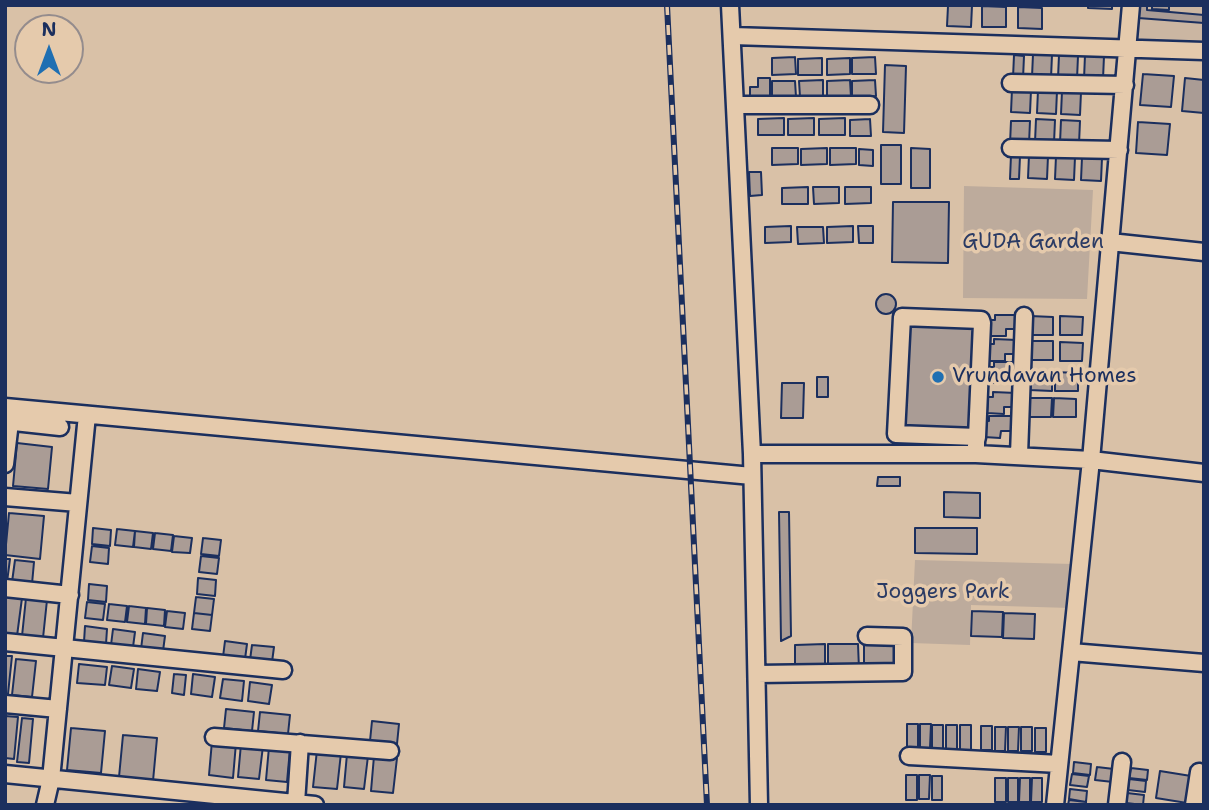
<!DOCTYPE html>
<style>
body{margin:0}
#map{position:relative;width:1209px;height:810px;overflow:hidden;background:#d9c1a7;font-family:"Shantell Sans",sans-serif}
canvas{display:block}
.frame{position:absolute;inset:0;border:7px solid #1b2f5e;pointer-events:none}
.north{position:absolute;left:14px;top:14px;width:70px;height:70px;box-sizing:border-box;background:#e5caac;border:2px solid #948c8d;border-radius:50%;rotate:0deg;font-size:19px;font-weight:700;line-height:28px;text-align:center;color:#1b2f5e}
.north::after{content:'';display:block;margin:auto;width:24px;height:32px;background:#1f6fb2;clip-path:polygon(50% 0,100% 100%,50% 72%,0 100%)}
</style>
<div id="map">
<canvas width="1209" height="810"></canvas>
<div class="frame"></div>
<div class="north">N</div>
</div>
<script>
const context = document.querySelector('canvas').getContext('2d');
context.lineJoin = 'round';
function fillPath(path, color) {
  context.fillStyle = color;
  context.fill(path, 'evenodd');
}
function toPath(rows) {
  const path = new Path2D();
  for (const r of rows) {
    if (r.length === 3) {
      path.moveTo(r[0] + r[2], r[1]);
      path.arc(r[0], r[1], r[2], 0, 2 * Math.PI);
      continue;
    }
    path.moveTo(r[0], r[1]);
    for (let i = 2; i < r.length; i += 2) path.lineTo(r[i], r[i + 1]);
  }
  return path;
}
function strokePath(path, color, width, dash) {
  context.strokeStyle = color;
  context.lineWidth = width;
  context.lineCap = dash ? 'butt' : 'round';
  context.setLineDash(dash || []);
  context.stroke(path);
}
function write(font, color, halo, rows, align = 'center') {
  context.font = font + ' "Shantell Sans",sans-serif';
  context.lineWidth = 7;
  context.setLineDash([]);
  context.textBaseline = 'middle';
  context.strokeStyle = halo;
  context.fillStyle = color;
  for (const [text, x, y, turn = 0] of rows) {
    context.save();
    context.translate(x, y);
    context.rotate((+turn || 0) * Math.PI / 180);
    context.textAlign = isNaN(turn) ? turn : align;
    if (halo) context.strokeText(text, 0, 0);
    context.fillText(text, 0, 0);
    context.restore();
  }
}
fillPath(toPath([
 [1138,5,1204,5,1204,47,1135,42]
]), '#cbb6a2');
fillPath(toPath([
 [964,186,1093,190,1087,299,963,298],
 [915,560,1073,564,1070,608,971,605,970,645,911,643]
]), '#bdab9c');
const building = toPath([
 [1088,5,1112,5,1112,9,1088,8,1088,5],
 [1139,5,1147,5,1147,10,1204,15,1204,23,1138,18,1139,5],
 [1152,5,1169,5,1169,10,1152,9,1152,5],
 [948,6,972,6,971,27,947,26,948,6],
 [982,6,1006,7,1006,27,982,27,982,6],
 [1018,7,1042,8,1042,29,1018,28,1018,7],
 [1033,54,1052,55,1051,78,1032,77,1033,54],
 [1014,55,1024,56,1023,79,1013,78,1014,55],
 [1059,55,1078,56,1077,79,1058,78,1059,55],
 [1085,55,1104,56,1103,79,1084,79,1085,55],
 [795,57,796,74,772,75,772,58,795,57],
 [875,57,876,74,852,74,852,58,875,57],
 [822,58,822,75,798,75,798,59,822,58],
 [850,58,850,74,827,75,827,59,850,58],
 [885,65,906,66,904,133,883,132,885,65],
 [1143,74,1174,76,1171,107,1140,105,1143,74],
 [758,78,770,78,770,96,750,96,750,87,758,87,758,78],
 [1185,78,1204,80,1204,113,1182,111,1185,78],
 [823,80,823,97,800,97,799,81,823,80],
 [850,80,851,97,827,97,827,81,850,80],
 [875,80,876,96,852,97,852,81,875,80],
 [772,81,795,81,796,97,772,98,772,81],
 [1012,89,1031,90,1030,113,1011,112,1012,89],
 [1038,90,1057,91,1056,114,1037,113,1038,90],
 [1062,91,1081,92,1080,115,1061,114,1062,91],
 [784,118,784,135,758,135,758,119,784,118],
 [814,118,814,135,788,135,788,119,814,118],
 [845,118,845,135,819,135,819,119,845,118],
 [870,119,871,136,850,136,850,120,870,119],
 [1036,119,1055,120,1054,143,1035,142,1036,119],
 [1061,120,1080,121,1079,144,1060,143,1061,120],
 [1011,121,1030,121,1029,144,1010,144,1011,121],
 [1138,122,1170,124,1167,155,1136,153,1138,122],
 [881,145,901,145,901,184,881,184,881,145],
 [772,148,798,148,798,164,772,165,772,148],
 [827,148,827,164,801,165,801,149,827,148],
 [830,148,856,148,856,164,830,165,830,148],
 [911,148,930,149,930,188,911,188,911,148],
 [859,149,873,150,873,166,859,165,859,149],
 [1011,155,1020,156,1019,179,1010,179,1011,155],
 [1029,155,1048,156,1047,179,1028,178,1029,155],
 [1056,156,1075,157,1074,180,1055,179,1056,156],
 [1082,157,1102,158,1101,181,1081,180,1082,157],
 [749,172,761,172,762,195,750,196,749,172],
 [808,187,808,204,782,204,782,188,808,187],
 [813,187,839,187,839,203,814,204,813,187],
 [845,187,871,187,871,203,845,204,845,187],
 [893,202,949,202,948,263,892,262,893,202],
 [791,226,791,242,765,243,765,227,791,226],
 [853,226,853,242,827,243,827,227,853,226],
 [858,226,873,226,873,243,859,243,858,226],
 [797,227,823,227,824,243,798,244,797,227],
 [886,304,10],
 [995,315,1018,315,1018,329,1006,329,1006,336,990,336,990,320,995,320,995,315],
 [1030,316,1053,317,1053,335,1030,335,1030,316],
 [1060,316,1083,317,1082,335,1060,335,1060,316],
 [904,322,976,322,972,435,897,432,904,322],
 [994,339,1017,340,1017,354,1005,354,1005,361,989,361,989,344,994,344,994,339],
 [1030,341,1053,341,1053,360,1030,360,1030,341],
 [1060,342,1083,343,1082,361,1060,361,1060,342],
 [994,362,1017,362,1017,376,1006,376,1006,383,989,383,989,367,994,367,994,362],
 [1029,372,1052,372,1052,391,1029,390,1029,372],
 [1055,372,1078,373,1078,391,1055,391,1055,372],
 [817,377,828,377,828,397,817,397,817,377],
 [782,383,804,383,803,418,781,418,782,383],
 [993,392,1016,393,1016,407,1004,407,1004,414,987,413,988,397,993,397,993,392],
 [1029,398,1052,398,1051,417,1029,417,1029,398],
 [1054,398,1076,399,1076,417,1053,417,1054,398],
 [989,416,1012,416,1012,431,1001,431,1000,438,984,437,984,421,989,421,989,416],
 [17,443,52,447,48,489,13,486,17,443],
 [878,477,900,477,900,486,877,486,878,477],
 [944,492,980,493,980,518,944,517,944,492],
 [779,512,789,512,791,636,781,641,779,512],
 [9,513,44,516,40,559,5,555,9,513],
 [93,528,111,530,110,546,92,544,93,528],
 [915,528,977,528,977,554,915,553,915,528],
 [117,529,135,531,133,547,115,545,117,529],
 [135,531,153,533,151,549,134,547,135,531],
 [155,533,173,535,171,551,153,549,155,533],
 [174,536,192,538,190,553,172,552,174,536],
 [203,538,221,540,219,556,201,554,203,538],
 [92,546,109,548,108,564,90,562,92,546],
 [201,556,219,558,217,574,199,572,201,556],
 [5,559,10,559,7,582,5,582,5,559],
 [15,560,34,562,32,584,12,582,15,560],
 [198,578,216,580,215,596,197,594,198,578],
 [89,584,107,586,106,602,88,600,89,584],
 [5,596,22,598,17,636,5,635,5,596],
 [196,597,214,599,212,615,194,613,196,597],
 [26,598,47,600,43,638,22,636,26,598],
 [87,602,105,604,103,620,85,618,87,602],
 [109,604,127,606,125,622,107,620,109,604],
 [129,606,146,608,145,624,127,622,129,606],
 [147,608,165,610,164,626,146,624,147,608],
 [167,611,185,613,183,629,165,627,167,611],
 [972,611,1003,612,1002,637,971,636,972,611],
 [194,613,212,615,210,631,192,629,194,613],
 [1004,613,1035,614,1034,639,1003,638,1004,613],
 [85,626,107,629,106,644,84,642,85,626],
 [113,629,135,632,133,647,111,645,113,629],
 [143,633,165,636,163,651,141,649,143,633],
 [225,641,247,644,245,659,223,657,225,641],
 [825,644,825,670,795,670,795,645,825,644],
 [828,644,858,644,859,669,828,669,828,644],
 [864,644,894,644,895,669,864,669,864,644],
 [252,645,274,647,272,662,250,660,252,645],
 [5,656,12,656,8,694,5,694,5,656],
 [16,659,36,661,32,697,12,695,16,659],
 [79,664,107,667,105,685,77,683,79,664],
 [112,666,134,669,131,688,109,685,112,666],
 [138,669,160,672,157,691,136,689,138,669],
 [174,674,186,675,184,695,172,693,174,674],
 [193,674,215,677,212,697,191,694,193,674],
 [223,679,244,681,242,701,220,698,223,679],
 [250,682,272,685,269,704,248,701,250,682],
 [226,709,254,712,252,731,224,728,226,709],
 [260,712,290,715,288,734,258,731,260,712],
 [5,716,18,717,14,759,5,758,5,716],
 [22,718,33,719,29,763,17,762,22,718],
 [372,721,399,724,397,744,370,741,372,721],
 [907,724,918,724,918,748,907,748,907,724],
 [920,724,931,724,930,748,920,748,920,724],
 [932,725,943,725,943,749,932,749,932,725],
 [946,725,957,725,957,749,946,749,946,725],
 [960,725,971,725,971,750,960,750,960,725],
 [981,726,992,726,992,750,981,750,981,726],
 [995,727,1006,727,1005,751,995,751,995,727],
 [1008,727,1019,727,1018,751,1008,751,1008,727],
 [1021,727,1032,727,1032,751,1021,751,1021,727],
 [71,728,105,731,101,773,67,770,71,728],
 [1035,728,1046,728,1046,752,1035,752,1035,728],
 [123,735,157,738,153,781,119,777,123,735],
 [212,741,236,743,233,778,209,775,212,741],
 [241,744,263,746,259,779,238,777,241,744],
 [269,747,290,749,287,782,266,780,269,747],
 [317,750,341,753,337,789,313,787,317,750],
 [347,754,368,756,364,789,344,787,347,754],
 [374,756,397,758,393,793,371,791,374,756],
 [1074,762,1091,764,1090,775,1073,773,1074,762],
 [1097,767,1114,769,1113,782,1095,780,1097,767],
 [1131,768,1148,770,1147,780,1129,778,1131,768],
 [1160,771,1191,776,1187,803,1156,798,1160,771],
 [1072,774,1089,776,1087,787,1070,785,1072,774],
 [906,775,917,775,917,800,906,800,906,775],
 [919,775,930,775,929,799,919,799,919,775],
 [932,776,942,776,942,800,932,800,932,776],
 [995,778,1006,778,1006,802,995,802,995,778],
 [1008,778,1018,778,1018,802,1008,802,1008,778],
 [1020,778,1030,778,1030,802,1019,802,1020,778],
 [1032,778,1042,778,1042,802,1031,802,1032,778],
 [1129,779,1146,781,1145,792,1128,790,1129,779],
 [1070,789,1087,791,1086,802,1069,799,1070,789],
 [1127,793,1144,795,1143,805,1126,803,1127,793],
 [1069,800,1086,802,1086,805,1068,805,1069,800]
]);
fillPath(building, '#aa9c95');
strokePath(building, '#1b2f5e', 2);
const minor = toPath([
 [730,5,752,454,759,805],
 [1131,5,1091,460,1204,473],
 [733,36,1204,51],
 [1011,83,1125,85],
 [737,105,870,105],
 [1011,148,1119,150],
 [1110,242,1204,252],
 [5,407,752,476],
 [5,421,60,427],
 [752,454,976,454,1091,460,1055,805],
 [976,454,976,441,977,437,982,323,981,320,902,317,896,434,977,437],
 [1019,455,1024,316],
 [5,464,10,422],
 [5,497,78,503],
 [5,588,70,595],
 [5,642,283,670],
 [1071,652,1204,663],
 [757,674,903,672,903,637,867,636],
 [5,704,58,709],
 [214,737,390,751],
 [909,756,1059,764],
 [5,774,315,805],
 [296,803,300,743],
 [45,805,51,779,87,415],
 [1117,805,1122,762],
 [1194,805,1199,772]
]);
strokePath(minor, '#1b2f5e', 21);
strokePath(minor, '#e5caac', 16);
const rail = toPath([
 [667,5,707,805]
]);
strokePath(rail, '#1b2f5e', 6);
strokePath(rail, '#e5caac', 3.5, [10]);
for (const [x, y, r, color] of [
 [938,377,7,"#1f6fb2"]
]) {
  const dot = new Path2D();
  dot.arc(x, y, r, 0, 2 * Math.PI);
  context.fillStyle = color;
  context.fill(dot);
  strokePath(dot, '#e5caac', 2.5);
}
write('21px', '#2b3b64', '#e5caac', [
 ["GUDA Garden",1033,243],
 ["Joggers Park",943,593]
]);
write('21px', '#1b2f5e', '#e5caac', [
 ["Vrundavan Homes",952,377]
], 'left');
</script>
